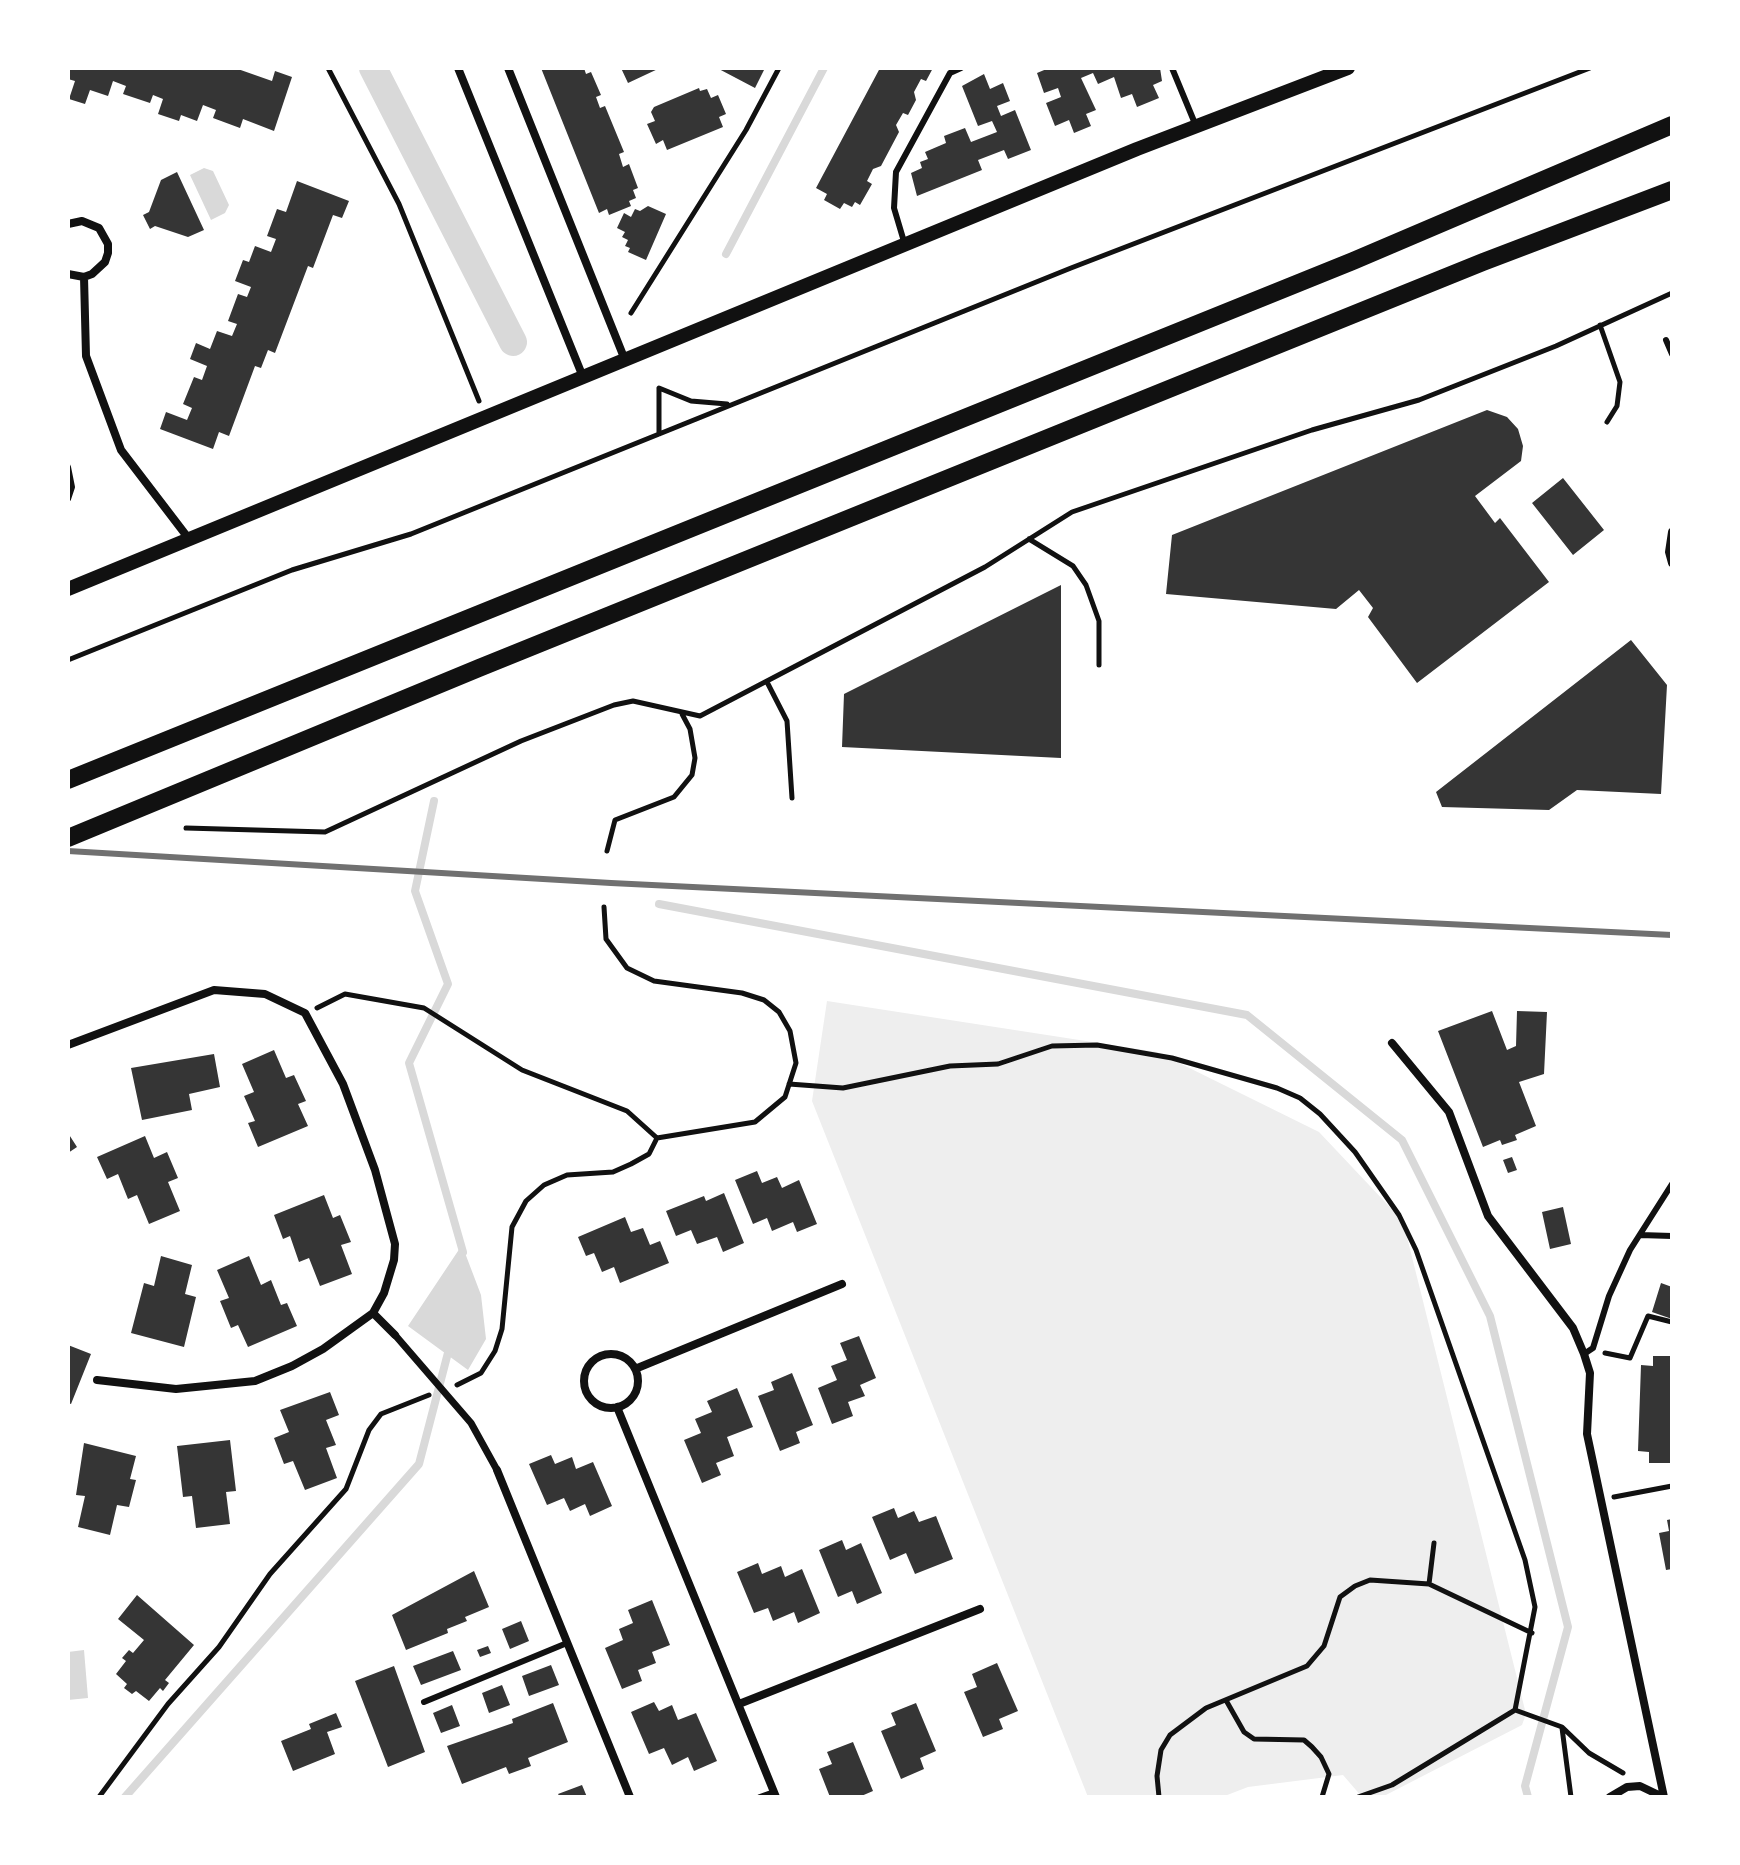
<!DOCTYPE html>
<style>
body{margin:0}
#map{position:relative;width:1740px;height:1865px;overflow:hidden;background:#fff;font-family:"Source Sans 3",sans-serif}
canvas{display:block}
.frame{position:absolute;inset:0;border:70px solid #fff;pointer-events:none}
</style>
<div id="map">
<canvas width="1740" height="1865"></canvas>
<div class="frame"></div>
</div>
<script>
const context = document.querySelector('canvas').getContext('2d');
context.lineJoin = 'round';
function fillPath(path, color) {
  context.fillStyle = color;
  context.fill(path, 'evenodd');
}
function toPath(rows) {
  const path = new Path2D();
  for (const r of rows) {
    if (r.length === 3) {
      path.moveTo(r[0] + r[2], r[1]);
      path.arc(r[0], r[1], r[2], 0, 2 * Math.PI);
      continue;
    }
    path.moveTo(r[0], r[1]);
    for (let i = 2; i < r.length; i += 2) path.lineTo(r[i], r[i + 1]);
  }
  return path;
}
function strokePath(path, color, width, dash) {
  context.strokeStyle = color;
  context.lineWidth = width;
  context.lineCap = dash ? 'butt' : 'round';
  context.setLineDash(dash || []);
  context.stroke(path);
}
fillPath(toPath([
 [827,1001,1157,1052,1319,1132,1403,1221,1526,1714,1522,1725,1382,1797,1362,1797,1343,1775,1248,1787,1222,1797,1088,1797,812,1101]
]), '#eee');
fillPath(toPath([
 [204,168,213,171,229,205,225,213,211,220,190,175],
 [462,1245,481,1295,486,1339,468,1370,408,1326],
 [84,1650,88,1698,68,1700,68,1652]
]), '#d9d9d9');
strokePath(toPath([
 [726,254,824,68],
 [434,801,415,891,448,984,409,1063,463,1252],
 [659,904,1247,1015,1402,1140,1490,1316,1568,1627,1525,1786,1528,1797],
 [125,1797,419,1464,450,1345]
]), '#d9d9d9', 8);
strokePath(toPath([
 [373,68,513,342]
]), '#d9d9d9', 28);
fillPath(toPath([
 [68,68,235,68,272,81,275,71,292,77,274,131,243,119,240,128,213,118,216,110,203,105,197,121,181,115,179,121,158,114,163,99,153,95,150,103,123,94,126,86,113,81,108,96,90,90,85,104,69,99,75,81,68,79],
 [541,68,584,68,586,74,591,72,601,95,596,97,600,108,605,106,624,152,619,154,623,167,629,164,638,188,633,190,636,198,629,201,631,206,609,215,607,209,599,213],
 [621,68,660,68,628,83],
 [717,68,765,68,755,88],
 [880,68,933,68,926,81,921,79,914,92,916,100,908,115,903,113,896,125,899,132,881,166,873,169,867,181,872,184,860,205,855,202,852,207,844,203,840,209,824,200,827,194,816,188],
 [1049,68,1160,68,1162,81,1153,85,1159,98,1137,107,1132,94,1121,98,1114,77,1098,84,1093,73,1081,78,1096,110,1086,114,1091,126,1074,133,1069,120,1055,126,1046,103,1061,97,1058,88,1044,93,1037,73],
 [984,74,990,89,1003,83,1010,101,997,106,1001,116,1015,110,1031,150,1008,159,1004,150,978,160,982,170,917,196,911,173,922,168,920,162,928,159,925,152,946,143,944,136,965,128,971,142,997,132,992,121,978,126,962,86],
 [699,88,700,91,707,89,711,98,718,95,726,114,719,117,723,127,667,150,663,140,656,144,647,124,655,121,651,112,654,107],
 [177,172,204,230,188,237,155,226,150,229,143,215,149,212,161,180],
 [297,181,349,201,342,218,333,215,313,268,308,266,275,353,268,350,261,368,255,366,229,436,219,432,213,449,160,429,166,412,187,420,192,408,183,404,194,377,202,380,207,366,190,359,196,343,210,349,217,331,232,336,237,324,228,321,238,294,247,297,251,287,235,281,243,260,249,262,255,246,271,252,276,239,267,236,277,209,286,212],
 [648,206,666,214,646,260,628,252,630,248,625,246,628,240,622,237,625,232,617,228,624,213,631,217,635,209,640,211],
 [1487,410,1507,417,1518,429,1523,446,1521,461,1475,496,1495,523,1500,518,1549,582,1417,683,1368,617,1373,608,1359,590,1336,609,1166,594,1172,535],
 [1563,478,1604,530,1573,555,1532,503],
 [1061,585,1061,758,842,747,844,694],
 [1631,640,1667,685,1661,794,1577,790,1549,810,1442,807,1436,792],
 [1492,1011,1507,1050,1516,1046,1517,1011,1547,1012,1544,1074,1519,1082,1536,1126,1515,1135,1517,1140,1502,1145,1500,1140,1483,1147,1438,1031],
 [274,1050,286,1078,294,1075,306,1101,298,1104,308,1126,258,1147,248,1123,255,1121,244,1096,254,1092,242,1064],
 [214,1054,220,1087,189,1094,192,1110,142,1120,131,1068],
 [68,1133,77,1147,68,1153],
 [145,1136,154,1158,167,1152,178,1178,168,1182,180,1211,149,1224,137,1195,128,1199,118,1174,107,1179,97,1157],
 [1512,1157,1517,1170,1508,1173,1503,1160],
 [757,1171,762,1183,777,1177,782,1188,799,1180,817,1224,797,1232,793,1222,772,1231,767,1218,753,1224,735,1180],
 [724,1193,744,1243,723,1252,717,1237,697,1244,691,1230,676,1236,666,1211,704,1196,706,1201],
 [324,1195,333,1218,340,1215,351,1242,341,1245,352,1274,320,1286,309,1258,299,1262,290,1236,283,1239,274,1215],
 [1563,1207,1571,1244,1550,1249,1542,1212],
 [625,1217,631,1232,643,1228,650,1245,660,1241,669,1263,620,1283,614,1267,602,1272,594,1253,586,1256,578,1237],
 [161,1256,192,1265,185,1294,196,1297,184,1347,131,1333,144,1283,154,1286],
 [249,1256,261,1285,271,1280,281,1305,287,1303,297,1326,248,1347,238,1325,231,1328,220,1301,229,1298,217,1270],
 [1661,1283,1672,1287,1672,1319,1652,1312],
 [859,1336,876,1378,860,1385,865,1396,848,1402,853,1416,832,1424,818,1388,837,1380,831,1366,847,1360,840,1343],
 [68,1345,91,1354,71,1404,68,1403],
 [1653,1356,1672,1356,1672,1463,1649,1463,1649,1452,1638,1451,1641,1365,1653,1366],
 [792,1373,813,1425,796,1432,800,1443,780,1451,758,1396,774,1390,771,1382],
 [737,1388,753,1427,727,1437,734,1456,716,1463,721,1475,702,1483,684,1440,701,1433,695,1419,712,1412,707,1401],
 [330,1392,339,1415,326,1420,336,1445,326,1448,337,1478,305,1490,293,1461,284,1464,274,1438,289,1432,280,1410],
 [230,1440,236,1491,226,1492,230,1524,196,1528,192,1496,183,1497,177,1446],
 [84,1443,136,1456,130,1479,136,1480,129,1507,117,1505,110,1535,78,1527,85,1496,76,1495],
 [551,1455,555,1464,572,1457,576,1469,593,1462,612,1506,590,1516,585,1504,570,1511,564,1498,547,1505,529,1464],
 [894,1508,898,1518,914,1511,919,1522,936,1516,953,1559,915,1574,906,1553,890,1560,872,1517],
 [1672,1519,1672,1569,1666,1570,1659,1533,1669,1531,1667,1520],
 [842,1540,846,1550,861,1543,882,1593,857,1604,852,1591,838,1597,819,1550],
 [758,1563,762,1574,781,1566,785,1577,802,1569,820,1613,798,1623,794,1612,773,1621,768,1608,754,1613,737,1572],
 [474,1571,489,1607,465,1617,467,1621,447,1629,448,1633,406,1650,392,1615],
 [137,1595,194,1645,165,1680,169,1683,163,1691,160,1688,149,1701,136,1691,132,1694,124,1688,127,1684,116,1674,126,1661,122,1658,129,1650,133,1653,144,1640,118,1619],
 [652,1600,670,1645,652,1652,656,1663,638,1670,642,1681,622,1689,605,1648,623,1640,619,1629,633,1623,628,1610],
 [521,1621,529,1641,510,1649,502,1629],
 [488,1646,491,1653,480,1657,477,1650],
 [453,1651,461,1670,421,1685,413,1666],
 [997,1663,1018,1711,999,1719,1003,1729,983,1737,964,1692,977,1687,972,1674],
 [551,1665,559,1685,529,1696,522,1676],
 [394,1666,425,1752,388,1767,355,1681],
 [502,1685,510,1705,489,1713,482,1693],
 [654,1702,659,1711,672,1705,678,1720,696,1713,717,1761,694,1771,688,1757,672,1765,664,1748,649,1754,631,1712],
 [553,1703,568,1742,528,1758,531,1766,509,1774,506,1767,462,1784,447,1746,513,1723,512,1719],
 [916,1703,936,1751,920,1758,924,1769,901,1779,881,1731,896,1725,891,1713],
 [452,1705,460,1726,441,1733,433,1713],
 [336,1713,342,1727,327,1732,335,1754,293,1771,281,1741,311,1729,309,1724],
 [853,1742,873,1791,859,1797,830,1797,819,1769,832,1764,827,1752],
 [582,1785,587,1797,560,1797,558,1794]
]), '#353535');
strokePath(toPath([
 [328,68,399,204,479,401],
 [631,313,746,130,779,68],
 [1600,325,1620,382,1617,406,1607,422],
 [659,388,691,401,727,404],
 [659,389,659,434],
 [1029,539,1073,566,1086,585,1099,621,1099,665],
 [68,660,292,570,411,534,1071,268,1590,68],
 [767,682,787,721,792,798],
 [186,828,325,832,521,741,614,705,633,701,700,716,985,567,1072,512,1312,430,1419,400,1556,346,1672,293],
 [607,851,615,820,674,797,692,775,695,758,690,729,682,714],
 [317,1008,345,994,424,1008,522,1070,627,1111,657,1138],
 [789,1084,843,1088,950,1066,998,1064,1052,1046,1097,1045,1172,1058,1277,1088,1300,1098,1320,1114,1355,1152,1399,1215,1416,1250,1525,1560,1535,1607,1515,1710,1392,1785,1358,1797],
 [1605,1353,1630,1358,1648,1316,1672,1322],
 [457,1385,481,1373,495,1351,502,1329,512,1227,526,1201,544,1185,567,1175,613,1172,631,1164,649,1154,657,1138,755,1122,785,1097,796,1063,790,1031,779,1012,764,1000,742,993,654,981,627,968,606,939,604,907],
 [1614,1497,1672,1486],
 [1429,1584,1434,1543],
 [1227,1702,1244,1732,1254,1739,1304,1740,1312,1747,1321,1757,1329,1774,1322,1797],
 [1515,1710,1562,1727,1589,1753,1623,1773],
 [1562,1728,1571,1797],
 [99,1797,168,1704,219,1647,270,1574,346,1489,369,1430,381,1414,429,1395],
 [1159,1797,1157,1776,1161,1750,1170,1735,1206,1708,1307,1666,1324,1646,1340,1597,1355,1586,1370,1580,1429,1584,1532,1633]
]), '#111', 5);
strokePath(toPath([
 [1172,68,1196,126],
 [905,245,894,208,896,172,950,73,961,68],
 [1666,340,1672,354],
 [68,467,72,487,68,499],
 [1640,1235,1672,1236],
 [1584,1354,1593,1348,1609,1296,1630,1250,1672,1184],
 [424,1702,567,1643],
 [760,1797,774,1792]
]), '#111', 6);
strokePath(toPath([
 [395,1335,471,1423,497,1470]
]), '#111', 7);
strokePath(toPath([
 [458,68,583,377],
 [508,68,625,360],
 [68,224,82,221,99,228,108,244,108,253,105,262,92,274,84,277,68,274],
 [84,277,86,356,121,450,189,539],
 [1672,532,1669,552,1672,563],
 [1392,1043,1449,1112,1488,1216,1573,1328,1584,1354,1590,1373,1587,1434,1664,1797],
 [68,1045,214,990,265,994,305,1013,343,1084,375,1170,395,1244,394,1260,384,1293,373,1313,323,1349,292,1366,255,1381,176,1389,97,1380],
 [373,1313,395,1335],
 [611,1381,27],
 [635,1369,842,1284],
 [617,1407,776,1797],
 [497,1470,630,1797],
 [739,1704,980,1609],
 [1610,1797,1627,1787,1640,1786,1663,1797]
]), '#111', 8);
strokePath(toPath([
 [68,589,1137,149,1348,68]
]), '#111', 14);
strokePath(toPath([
 [68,780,1353,261,1672,125],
 [68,838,479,668,1483,262,1672,190]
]), '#111', 18);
strokePath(toPath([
 [68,851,611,883,1672,935]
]), '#707070', 6);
</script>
